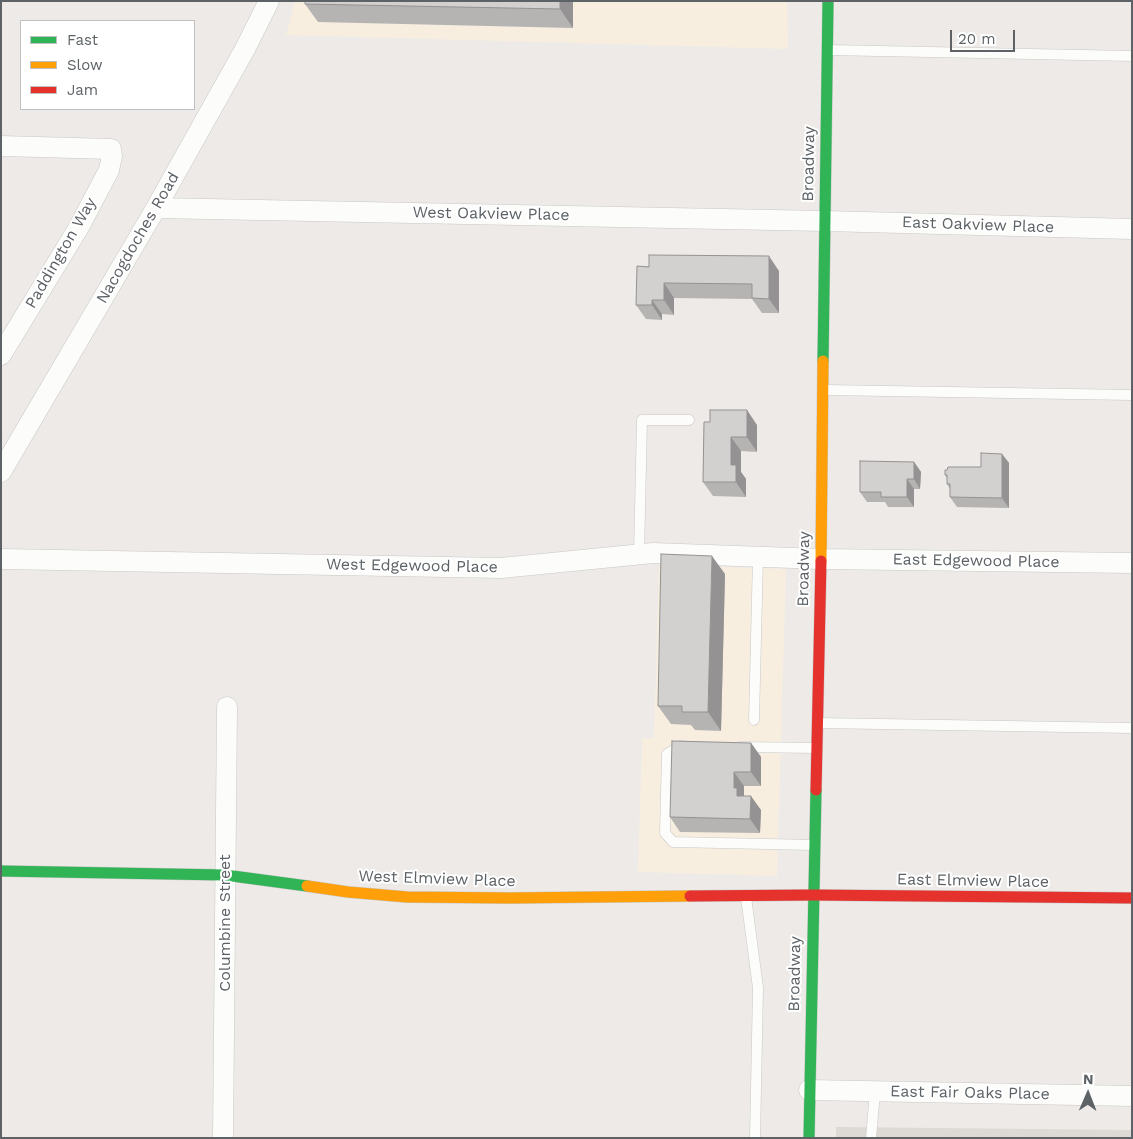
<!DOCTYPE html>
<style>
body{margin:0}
#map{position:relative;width:1133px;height:1139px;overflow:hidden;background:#edeae7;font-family:"Work Sans",sans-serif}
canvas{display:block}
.frame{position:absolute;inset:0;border:2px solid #5c6265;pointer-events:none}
.legend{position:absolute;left:20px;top:20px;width:175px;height:90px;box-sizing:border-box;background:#fff;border:1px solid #bec0c1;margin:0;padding:6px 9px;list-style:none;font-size:15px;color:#5c6265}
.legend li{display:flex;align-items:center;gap:10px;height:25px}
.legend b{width:25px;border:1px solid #bec0c1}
.north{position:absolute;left:1063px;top:1069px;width:50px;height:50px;-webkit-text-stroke:4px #fff;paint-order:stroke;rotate:1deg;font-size:14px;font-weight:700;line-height:20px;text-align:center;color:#5c6265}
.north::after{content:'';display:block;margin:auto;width:18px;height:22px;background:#5c6265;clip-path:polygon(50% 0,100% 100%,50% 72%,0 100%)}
.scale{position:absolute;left:950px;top:30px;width:65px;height:22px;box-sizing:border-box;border:2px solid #5c6265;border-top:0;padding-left:6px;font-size:15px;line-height:18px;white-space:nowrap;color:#5c6265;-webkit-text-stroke:4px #fff;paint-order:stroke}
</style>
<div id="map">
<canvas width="1133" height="1139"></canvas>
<div class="frame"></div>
<ul class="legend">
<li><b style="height:6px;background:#30b455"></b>Fast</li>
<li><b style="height:6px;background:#ff9f0a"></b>Slow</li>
<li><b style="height:6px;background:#e5322d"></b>Jam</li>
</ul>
<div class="north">N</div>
<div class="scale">20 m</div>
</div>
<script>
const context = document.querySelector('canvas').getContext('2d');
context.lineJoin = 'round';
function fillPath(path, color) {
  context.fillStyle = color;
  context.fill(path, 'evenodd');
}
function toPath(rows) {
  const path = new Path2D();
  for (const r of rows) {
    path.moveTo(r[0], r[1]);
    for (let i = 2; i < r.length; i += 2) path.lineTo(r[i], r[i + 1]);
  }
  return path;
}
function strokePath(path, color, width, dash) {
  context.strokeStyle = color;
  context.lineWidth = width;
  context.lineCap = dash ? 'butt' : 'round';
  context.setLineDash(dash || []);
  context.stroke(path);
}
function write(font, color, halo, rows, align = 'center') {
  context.font = font + ' "Work Sans",sans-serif';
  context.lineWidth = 4;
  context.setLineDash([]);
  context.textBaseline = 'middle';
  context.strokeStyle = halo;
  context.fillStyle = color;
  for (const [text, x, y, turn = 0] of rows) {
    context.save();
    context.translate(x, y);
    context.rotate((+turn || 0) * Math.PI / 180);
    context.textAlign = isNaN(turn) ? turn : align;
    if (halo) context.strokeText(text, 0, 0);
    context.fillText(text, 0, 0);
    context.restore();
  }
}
fillPath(toPath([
 [295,1,787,1,788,49,286,35],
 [659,565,786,569,777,876,638,872,642,738,654,738]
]), '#f7eee0');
fillPath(toPath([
 [836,1127,1132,1130,1132,1138,836,1138]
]), '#dddad5');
const lane = toPath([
 [828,50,1132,56],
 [825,390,1132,395],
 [639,554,642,420,689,420],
 [754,720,758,557],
 [818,723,1132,728],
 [683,746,680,746,667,754,665,833,673,842,814,845],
 [740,747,816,748],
 [746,897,758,988,755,1138],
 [871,1138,875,1092]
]);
const street = toPath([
 [1,146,111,149,112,156,109,170,79,227,1,355],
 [156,208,825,221,1132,229],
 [1,472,156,208,245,49,269,1],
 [1,559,501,568,653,553,821,559,1132,563],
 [809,1090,1132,1096],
 [223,1138,227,707]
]);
const fast = toPath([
 [823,361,828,1],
 [1,871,225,875,307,886],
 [809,1138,816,790]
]);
const slow = toPath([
 [821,561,823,361],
 [307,886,348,892,407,897,510,898,690,896]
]);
const jam = toPath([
 [816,790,821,561],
 [690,896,813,895,1132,898]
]);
strokePath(lane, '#c8c8c8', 11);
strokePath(street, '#c8c8c8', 21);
strokePath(fast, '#c8c8c8', 12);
strokePath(slow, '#c8c8c8', 12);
strokePath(jam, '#c8c8c8', 12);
strokePath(lane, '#fcfcfb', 10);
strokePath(street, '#fcfcfb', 20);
strokePath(fast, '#30b455', 11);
strokePath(slow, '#ff9f0a', 11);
strokePath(jam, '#e5322d', 11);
fillPath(toPath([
 [305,1,573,1,573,28,318,22,305,4],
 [637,266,779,271,779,313,762,313,752,299,674,298,674,315,662,314,662,320,646,319,636,305],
 [704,422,757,425,757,452,741,451,741,472,746,479,746,497,713,496,703,482],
 [1002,454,1009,463,1009,508,957,507,950,497,950,489,947,484,947,478,945,475,981,467],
 [914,462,921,472,920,489,914,489,914,507,888,507,885,502,867,502,860,492],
 [725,574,721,731,695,730,691,725,671,724,658,706],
 [751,743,761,757,761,786,744,786,744,796,761,810,760,833,680,832,670,817]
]), '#b5b4b3');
fillPath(toPath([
 [560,1,573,1,573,28,560,9],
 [769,256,779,271,779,313,769,299],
 [664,283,674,298,674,315,664,300],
 [652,300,662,314,662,320,652,305],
 [747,410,757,425,757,452,747,437],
 [731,437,741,451,741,472,746,479,746,497,736,482,731,465],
 [1002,454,1009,463,1009,508,1002,498],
 [914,462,921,472,920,489,914,479],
 [907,479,914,489,914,507,907,497],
 [712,556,725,574,721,731,708,712],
 [751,743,761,757,761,786,751,772],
 [734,772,744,786,744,798,737,796,734,788],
 [751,796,761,810,760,833,750,819]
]), '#949292');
const building = toPath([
 [305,1,560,1,560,9,305,4,305,1],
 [649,255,769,256,769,299,752,298,752,284,664,283,664,300,652,300,652,305,636,305,637,266,649,267,649,255],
 [710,410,747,410,747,437,731,437,731,465,736,465,736,482,703,482,704,422,710,422,710,410],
 [981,453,1002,454,1002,498,950,497,950,484,947,484,947,475,945,475,945,470,947,470,948,467,981,467,981,453],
 [860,461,914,462,914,479,907,479,907,497,881,497,881,492,860,492,860,461],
 [661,554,712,556,708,712,682,712,682,706,658,706,661,554],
 [672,741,751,743,751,772,734,772,734,788,737,788,737,796,751,796,750,819,670,817,672,741]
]);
fillPath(building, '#d3d1d0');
strokePath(building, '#949292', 1);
write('16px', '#5c6265', '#fff', [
 ["Broadway",809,164,-89],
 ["West Oakview Place",491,214,1],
 ["East Oakview Place",978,225,2],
 ["Nacogdoches Road",138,238,-60],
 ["Paddington Way",61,253,-60],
 ["East Edgewood Place",976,561,1],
 ["West Edgewood Place",412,566,1],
 ["Broadway",804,569,-89],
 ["West Elmview Place",437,879,2],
 ["East Elmview Place",973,881,1],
 ["Columbine Street",225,923,-90],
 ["Broadway",795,974,-89],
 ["East Fair Oaks Place",970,1093,1]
]);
</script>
